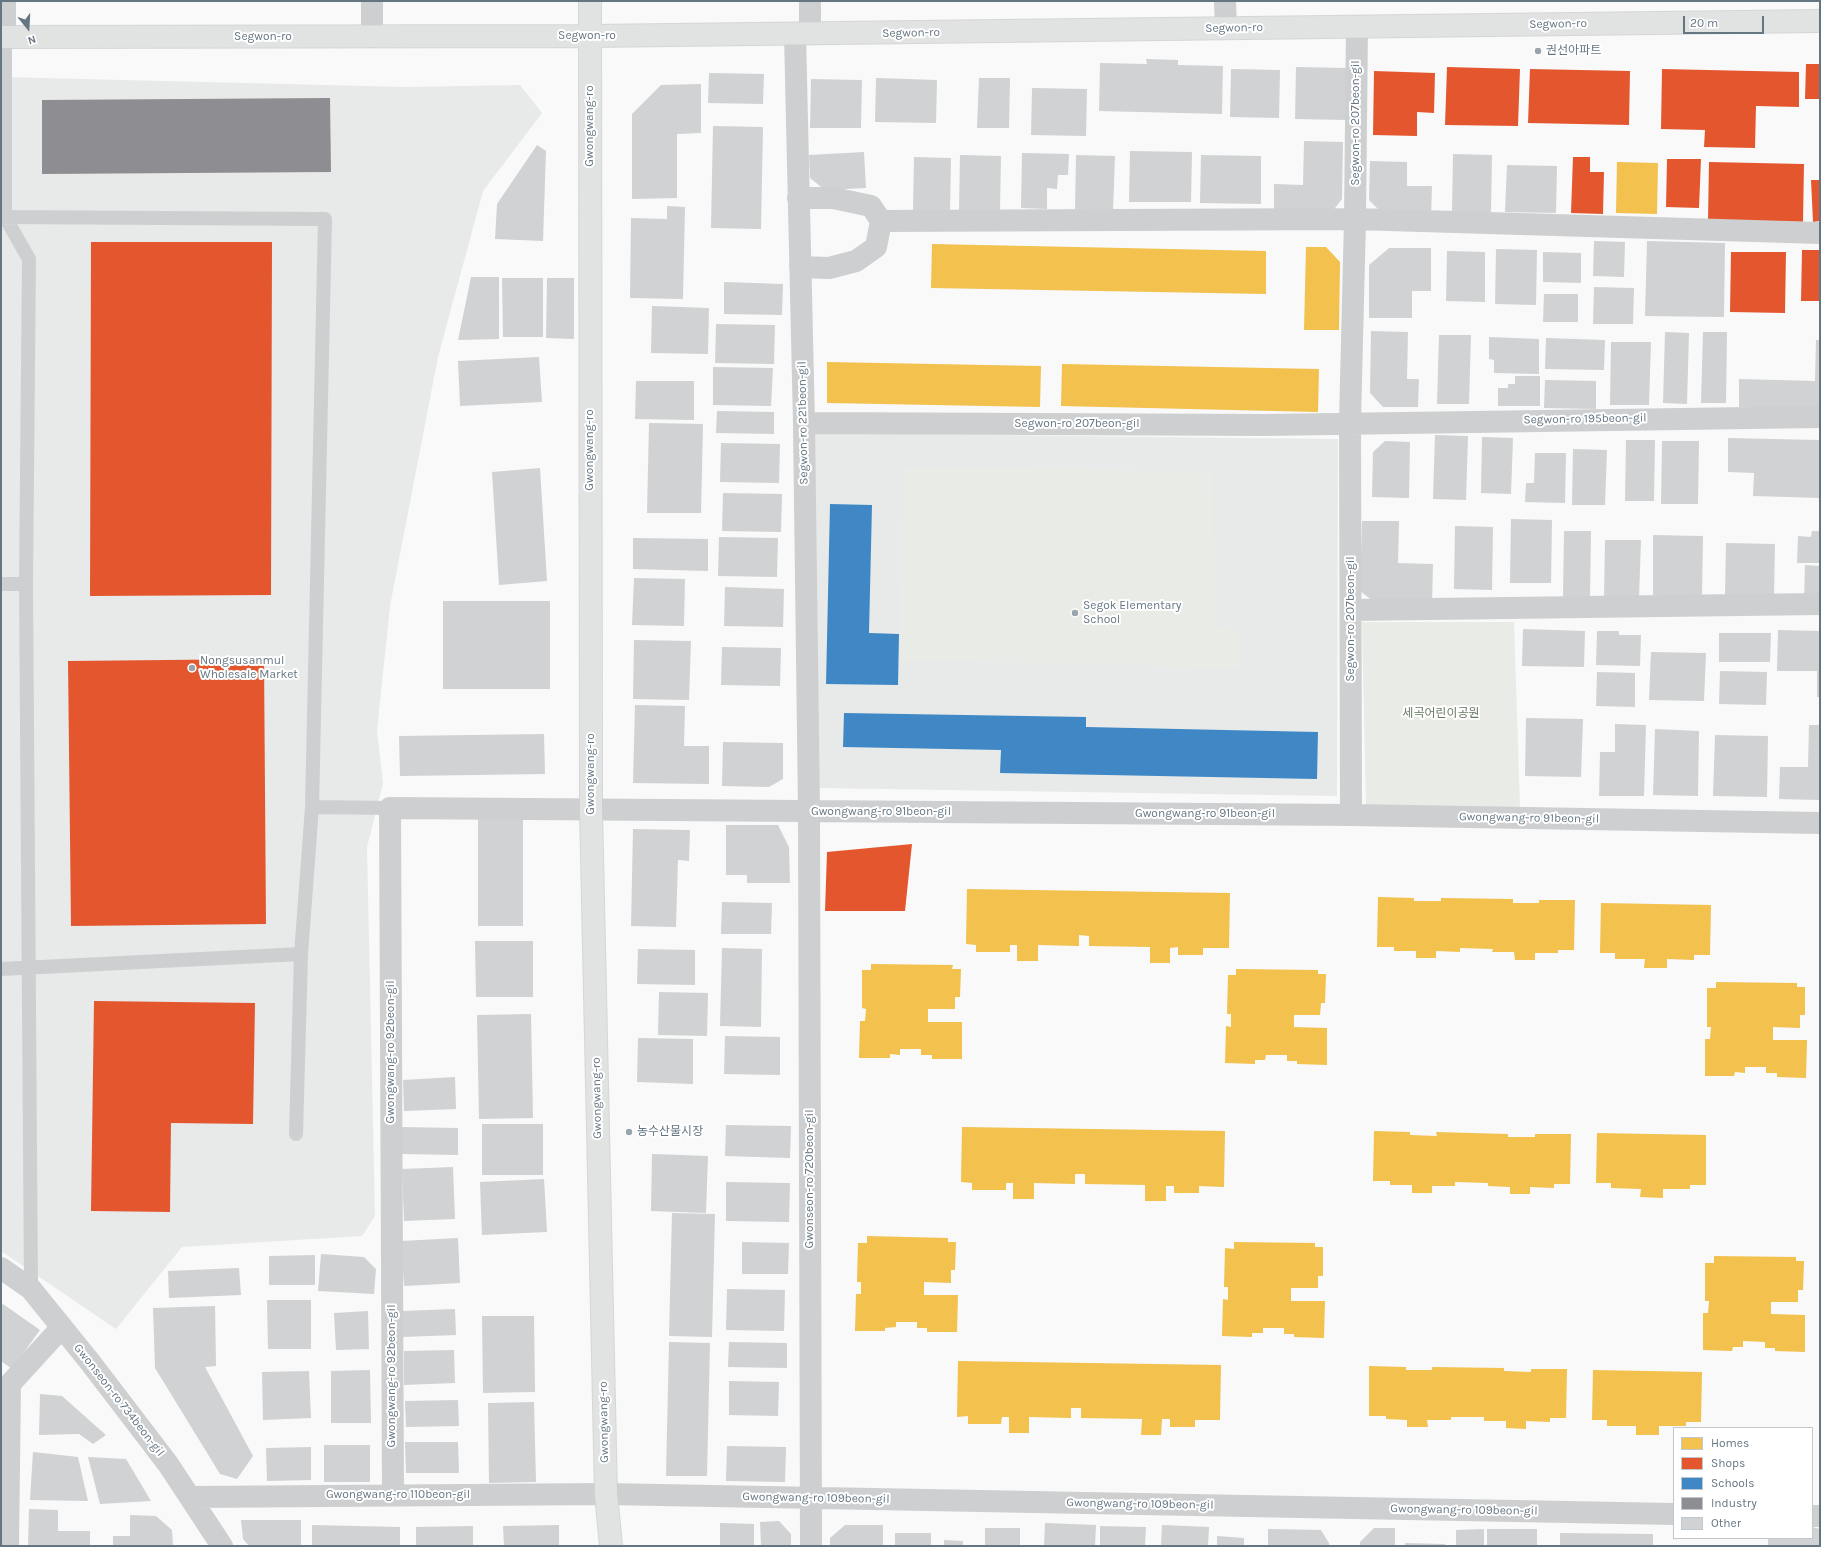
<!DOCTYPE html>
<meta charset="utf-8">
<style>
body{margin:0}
#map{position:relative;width:1821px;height:1547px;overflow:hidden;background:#f9f9f9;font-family:Karla,sans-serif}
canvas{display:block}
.frame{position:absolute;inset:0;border:2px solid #657683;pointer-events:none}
.legend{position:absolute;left:1673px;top:1427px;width:140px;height:112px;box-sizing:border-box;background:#fff;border:1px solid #c1c8cd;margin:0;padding:5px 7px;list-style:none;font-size:12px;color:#657683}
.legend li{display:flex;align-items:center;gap:8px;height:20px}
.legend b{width:20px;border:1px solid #c1c8cd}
.north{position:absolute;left:8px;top:8px;width:40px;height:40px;-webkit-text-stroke:3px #fff;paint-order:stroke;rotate:162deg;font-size:11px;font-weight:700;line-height:16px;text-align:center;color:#657683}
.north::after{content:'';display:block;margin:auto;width:14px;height:18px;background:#657683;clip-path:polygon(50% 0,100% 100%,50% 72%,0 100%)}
.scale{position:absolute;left:1683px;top:16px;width:81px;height:18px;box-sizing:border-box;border:2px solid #657683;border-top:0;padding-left:5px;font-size:12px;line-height:14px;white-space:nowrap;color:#657683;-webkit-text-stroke:3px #fff;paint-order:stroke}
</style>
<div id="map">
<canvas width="1821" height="1547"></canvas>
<div class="frame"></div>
<ul class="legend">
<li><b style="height:11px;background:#f2c14e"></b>Homes</li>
<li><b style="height:11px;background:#e4572e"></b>Shops</li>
<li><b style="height:11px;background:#3f88c5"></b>Schools</li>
<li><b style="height:11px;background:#8d8d92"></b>Industry</li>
<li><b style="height:11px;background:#d0d2d3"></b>Other</li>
</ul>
<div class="north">N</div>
<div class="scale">20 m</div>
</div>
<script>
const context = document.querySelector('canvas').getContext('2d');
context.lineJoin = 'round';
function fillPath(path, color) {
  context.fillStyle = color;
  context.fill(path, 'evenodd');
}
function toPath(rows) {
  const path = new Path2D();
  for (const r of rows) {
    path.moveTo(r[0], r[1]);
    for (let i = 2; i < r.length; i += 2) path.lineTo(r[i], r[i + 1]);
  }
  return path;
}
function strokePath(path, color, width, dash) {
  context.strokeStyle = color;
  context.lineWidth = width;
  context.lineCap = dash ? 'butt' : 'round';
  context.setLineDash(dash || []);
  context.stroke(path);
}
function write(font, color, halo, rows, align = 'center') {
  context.font = font + ' Karla,"Noto Sans KR",sans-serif';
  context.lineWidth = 4;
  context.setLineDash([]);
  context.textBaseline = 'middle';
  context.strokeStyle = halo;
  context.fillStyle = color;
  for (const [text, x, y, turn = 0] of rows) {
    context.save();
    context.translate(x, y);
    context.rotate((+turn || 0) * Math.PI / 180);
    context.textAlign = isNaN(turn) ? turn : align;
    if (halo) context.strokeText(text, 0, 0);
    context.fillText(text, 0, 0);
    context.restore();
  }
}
fillPath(toPath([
 [1,77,406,87,520,85,542,113,483,191,438,357,390,606,377,731,383,783,367,847,375,1216,362,1236,182,1247,116,1329,1,1251],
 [809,433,1338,439,1337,796,817,788]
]), '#e8e9e9');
fillPath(toPath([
 [903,468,1213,471,1215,627,1239,632,1240,668,900,660],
 [1362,622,1514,622,1520,808,1366,806]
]), '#e8ebe6');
fillPath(toPath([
 [1617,162,1658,163,1657,214,1616,213],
 [932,244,1266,251,1266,294,931,288],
 [1306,247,1326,247,1340,262,1339,330,1304,330],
 [827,362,1041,366,1040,407,827,403],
 [1062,364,1319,369,1318,412,1061,406],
 [967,889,1230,893,1229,948,1203,948,1203,955,1178,955,1178,947,1170,948,1170,963,1150,963,1150,947,1089,946,1089,936,1079,935,1079,946,1038,945,1038,961,1017,961,1017,945,1010,945,1010,952,976,952,976,945,966,944],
 [1378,897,1414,898,1414,901,1441,901,1441,898,1513,899,1513,903,1539,903,1539,900,1575,900,1574,950,1558,950,1558,953,1535,953,1535,960,1515,960,1514,952,1492,952,1493,949,1460,948,1460,952,1436,951,1436,958,1416,958,1416,951,1394,951,1394,947,1377,947],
 [1601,903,1711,905,1710,955,1694,955,1694,960,1667,959,1667,968,1644,968,1645,959,1615,959,1615,953,1600,953],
 [871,964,953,965,952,969,961,969,960,997,955,997,955,1009,928,1009,928,1022,962,1022,962,1059,932,1059,932,1055,921,1055,921,1049,900,1049,900,1055,890,1054,890,1058,859,1058,860,1021,865,1021,866,1009,862,1008,862,970,871,970],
 [1236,969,1318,970,1318,974,1326,974,1325,1003,1321,1003,1320,1015,1294,1015,1294,1027,1327,1028,1327,1065,1297,1064,1297,1061,1287,1061,1287,1055,1266,1055,1265,1060,1255,1060,1255,1064,1225,1063,1226,1026,1231,1027,1231,1014,1227,1014,1228,975,1236,975],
 [1716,982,1797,983,1797,987,1805,987,1805,1015,1800,1015,1800,1028,1773,1027,1773,1040,1807,1040,1806,1078,1777,1077,1777,1073,1766,1073,1766,1067,1745,1067,1745,1073,1735,1072,1734,1076,1705,1076,1705,1039,1710,1039,1711,1027,1707,1027,1707,988,1716,988],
 [962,1127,1225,1131,1224,1187,1199,1186,1199,1193,1174,1193,1174,1186,1166,1186,1166,1201,1145,1201,1145,1185,1085,1184,1085,1174,1075,1174,1075,1184,1034,1183,1034,1199,1013,1199,1013,1183,1006,1183,1006,1190,972,1190,972,1183,961,1182],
 [1374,1131,1410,1132,1410,1135,1437,1136,1436,1132,1508,1134,1508,1137,1535,1137,1535,1134,1571,1134,1570,1184,1554,1184,1554,1188,1530,1187,1530,1194,1510,1194,1510,1187,1488,1186,1488,1183,1455,1182,1455,1186,1432,1186,1432,1193,1412,1193,1412,1185,1390,1185,1390,1181,1373,1181],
 [1597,1133,1706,1135,1706,1185,1690,1185,1690,1189,1663,1189,1663,1198,1640,1197,1641,1189,1611,1188,1611,1183,1596,1183],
 [867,1236,948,1238,948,1242,956,1242,955,1270,951,1270,951,1283,924,1282,924,1295,958,1295,957,1332,927,1332,927,1328,917,1328,917,1322,896,1322,896,1327,885,1328,885,1331,855,1331,856,1294,861,1294,861,1282,857,1282,858,1243,867,1243],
 [1234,1242,1315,1243,1315,1247,1323,1247,1323,1276,1318,1276,1318,1288,1291,1288,1291,1301,1325,1301,1324,1338,1294,1337,1294,1334,1284,1334,1284,1328,1263,1328,1263,1333,1252,1333,1252,1337,1222,1336,1223,1299,1228,1300,1228,1287,1224,1287,1225,1248,1234,1249],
 [1714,1256,1796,1257,1796,1261,1804,1261,1803,1290,1798,1290,1798,1302,1771,1302,1771,1314,1805,1315,1805,1352,1775,1351,1775,1348,1765,1348,1765,1342,1743,1341,1743,1347,1733,1347,1732,1351,1703,1350,1703,1313,1708,1313,1709,1301,1705,1301,1705,1263,1714,1263],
 [958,1361,1221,1365,1220,1420,1195,1420,1195,1427,1170,1427,1170,1419,1162,1419,1161,1435,1141,1435,1142,1419,1081,1418,1081,1408,1071,1408,1071,1418,1029,1417,1029,1433,1009,1433,1009,1417,1002,1417,1001,1424,968,1424,968,1416,957,1417],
 [1369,1366,1406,1367,1406,1370,1432,1370,1432,1367,1504,1368,1504,1371,1531,1372,1531,1369,1567,1369,1566,1418,1550,1418,1550,1422,1526,1421,1526,1429,1506,1428,1506,1421,1484,1421,1484,1417,1451,1417,1451,1420,1427,1420,1428,1427,1407,1427,1407,1420,1386,1419,1386,1416,1369,1416],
 [1593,1370,1702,1372,1701,1422,1686,1422,1686,1426,1659,1426,1659,1435,1636,1435,1636,1426,1607,1426,1607,1420,1592,1420]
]), '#f2c14e');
fillPath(toPath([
 [1806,64,1820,64,1820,99,1805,99],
 [1447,67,1520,69,1518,126,1445,125],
 [1530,69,1630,71,1629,125,1528,123],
 [1662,69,1799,72,1799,107,1756,106,1755,148,1704,147,1705,130,1661,129],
 [1374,71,1435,73,1434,113,1417,112,1417,136,1373,135],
 [1573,157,1590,157,1590,172,1604,172,1603,214,1571,213],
 [1667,159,1701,159,1699,208,1666,207],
 [1709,162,1804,164,1803,222,1708,220],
 [1811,180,1820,180,1820,221,1813,222],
 [91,242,272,242,271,595,90,596],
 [1802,250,1820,250,1820,301,1801,301],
 [1731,252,1786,252,1785,313,1730,312],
 [264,659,266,924,71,926,68,661],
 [912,844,905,911,825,911,827,852],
 [94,1001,255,1003,253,1124,171,1123,170,1212,91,1211]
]), '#e4572e');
fillPath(toPath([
 [830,504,872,505,869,633,899,634,898,685,826,684],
 [844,713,1086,717,1086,727,1318,732,1317,779,1000,773,1001,750,843,747]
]), '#3f88c5');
fillPath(toPath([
 [330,98,331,172,42,174,42,100]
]), '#8d8d92');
fillPath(toPath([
 [1146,59,1178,60,1178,65,1223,66,1222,114,1099,111,1100,63,1147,64],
 [1296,67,1347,68,1346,120,1295,119],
 [1231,69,1280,70,1279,118,1230,117],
 [709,73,764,74,763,104,708,103],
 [876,78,937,80,936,123,875,122],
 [979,78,1010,78,1009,128,977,128],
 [811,79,862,80,861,128,810,128],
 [701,84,701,133,677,134,677,198,632,199,632,114,661,85],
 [1032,88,1087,89,1086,136,1031,135],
 [713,126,763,127,761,229,711,228],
 [1304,141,1343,142,1342,199,1332,212,1274,211,1274,184,1303,185],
 [537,145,546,151,543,241,495,239,497,204],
 [1130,151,1192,152,1191,202,1129,202],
 [864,152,866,188,825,190,810,178,809,155],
 [1022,153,1069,154,1068,175,1058,175,1057,189,1047,188,1047,209,1021,208],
 [1453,154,1492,155,1491,212,1452,212],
 [960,155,1001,156,1000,211,959,210],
 [1076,155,1115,156,1113,212,1075,211],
 [1201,155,1261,156,1261,204,1200,203],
 [914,157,951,158,950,212,913,212],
 [1370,161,1407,162,1407,186,1432,186,1431,216,1384,215,1369,200],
 [1507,165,1557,166,1556,213,1505,212],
 [667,206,685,207,683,299,630,298,631,218,667,219],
 [1594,241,1625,242,1624,277,1593,276],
 [1647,241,1725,243,1724,317,1645,316],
 [1389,248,1431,248,1431,291,1412,291,1412,318,1369,318,1369,265],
 [1496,249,1537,250,1536,305,1495,304],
 [1447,251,1485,252,1485,302,1446,301],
 [1543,252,1581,253,1581,283,1543,282],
 [471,277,499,277,499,339,458,340],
 [502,278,543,278,543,337,503,337],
 [547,278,574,278,574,339,546,338],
 [724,282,783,284,782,315,724,314],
 [1594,287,1634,288,1633,324,1593,324],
 [1544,294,1578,294,1578,322,1543,322],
 [652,306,709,308,708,354,651,353],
 [716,324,775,325,774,364,715,363],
 [1371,331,1408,332,1407,379,1419,379,1418,407,1383,407,1370,393],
 [1665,332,1689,333,1687,404,1663,403],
 [1703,332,1727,332,1726,403,1701,403],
 [1439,335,1471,335,1469,404,1437,404],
 [1489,337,1539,339,1539,374,1494,373,1494,360,1489,359],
 [1546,338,1605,340,1604,370,1545,369],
 [1816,340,1820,340,1820,408,1739,407,1739,379,1815,381],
 [1611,342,1651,342,1649,405,1610,405],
 [539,357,542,402,460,406,458,361],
 [713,367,773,368,771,406,713,405],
 [1515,376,1540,376,1540,406,1498,406,1498,388,1508,388,1508,384,1515,384],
 [1545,380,1596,381,1596,409,1544,408],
 [636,381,694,381,694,420,635,419],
 [717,411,774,412,774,434,716,433],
 [649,423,703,424,701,513,647,513],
 [1435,435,1468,436,1466,500,1433,499],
 [1482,437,1513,438,1511,494,1481,493],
 [1728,438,1820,440,1820,498,1753,496,1754,473,1728,472],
 [1626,440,1655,440,1654,501,1625,501],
 [1385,441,1410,442,1409,498,1372,497,1373,452],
 [1662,441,1699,441,1698,504,1661,504],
 [721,443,780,444,779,483,720,482],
 [1573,449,1607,450,1605,505,1572,505],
 [1535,453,1566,453,1565,503,1525,502,1526,483,1534,483],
 [540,468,547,581,499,585,492,472],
 [723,493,782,494,781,532,722,531],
 [1511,519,1552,520,1551,583,1510,583],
 [1362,521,1399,521,1398,563,1433,564,1432,605,1378,605,1360,591],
 [1455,526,1493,527,1492,590,1454,589],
 [1564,531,1591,531,1590,597,1563,597],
 [1812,531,1820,531,1820,563,1797,563,1798,536,1811,537],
 [1653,535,1703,536,1702,596,1653,595],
 [719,537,778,538,777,577,718,576],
 [633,538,708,539,708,571,633,569],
 [1605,540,1641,540,1639,598,1604,598],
 [1726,543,1775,544,1774,596,1725,595],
 [1805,565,1820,566,1820,601,1804,601],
 [634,578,685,579,684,626,632,625],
 [725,587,784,589,783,627,724,626],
 [443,601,550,601,550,689,443,689],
 [1523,629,1585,631,1584,667,1522,666],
 [1778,630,1820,631,1820,697,1817,697,1817,671,1777,671],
 [1597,631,1619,631,1619,635,1641,635,1640,666,1596,665],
 [1719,633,1771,633,1770,662,1719,662],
 [634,640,691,641,689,700,633,699],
 [722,647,781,648,780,686,721,685],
 [1651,652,1706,653,1704,701,1649,700],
 [1720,671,1767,672,1766,705,1719,704],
 [1597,672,1635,673,1635,707,1596,706],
 [635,705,685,706,684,746,709,746,709,784,633,783],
 [1526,718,1583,719,1581,777,1525,776],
 [1615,724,1646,725,1644,796,1599,796,1600,752,1615,752],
 [1809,725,1820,725,1820,800,1779,799,1780,767,1808,767],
 [1655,729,1699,731,1698,796,1653,795],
 [544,734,545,774,400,776,399,736],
 [1715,735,1768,736,1767,797,1713,796],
 [723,742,783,743,783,779,769,787,722,786],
 [478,817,523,817,523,926,478,926],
 [726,825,778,825,789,847,790,883,747,883,747,875,726,875],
 [633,829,690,830,689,861,678,860,676,927,631,926],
 [722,902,772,903,771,934,721,934],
 [475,941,533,941,533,997,476,997],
 [722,948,762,949,761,1027,720,1026],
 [638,949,695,950,695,985,637,984],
 [659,992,708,993,707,1036,658,1035],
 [531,1014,533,1118,479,1119,477,1015],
 [725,1036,780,1037,780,1075,724,1074],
 [638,1038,693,1039,693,1084,637,1082],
 [455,1077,456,1109,404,1111,403,1080],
 [482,1124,543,1124,543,1175,482,1175],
 [726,1125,791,1126,790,1158,725,1156],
 [401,1127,458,1128,458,1155,401,1154],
 [652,1154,708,1156,706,1213,651,1211],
 [453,1167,455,1219,404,1221,402,1169],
 [544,1179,547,1232,482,1235,480,1182],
 [726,1182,790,1183,789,1222,726,1221],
 [672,1213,715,1214,712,1337,669,1336],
 [458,1238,460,1283,404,1286,401,1241],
 [742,1242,789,1243,788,1274,742,1274],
 [321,1254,364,1257,376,1269,374,1294,318,1291],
 [315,1255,315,1285,269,1285,269,1256],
 [239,1268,241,1295,169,1298,168,1271],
 [727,1289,785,1290,784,1331,726,1330],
 [267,1300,311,1300,311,1349,268,1349],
 [3,1304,40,1330,12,1369,1,1361,1,1306],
 [215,1306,216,1366,205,1367,253,1456,237,1479,220,1474,155,1368,153,1308],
 [455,1309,456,1335,403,1337,402,1311],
 [368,1311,369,1349,336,1350,334,1313],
 [482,1316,534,1316,535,1392,483,1393],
 [669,1342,710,1343,707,1476,666,1476],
 [729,1342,787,1343,787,1368,728,1367],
 [454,1350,455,1383,404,1385,404,1351],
 [370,1370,371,1423,331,1423,331,1371],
 [309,1371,311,1418,263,1420,262,1372],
 [729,1381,779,1382,778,1416,729,1415],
 [40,1394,62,1396,106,1435,93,1444,79,1434,39,1435],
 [458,1400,459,1426,406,1427,405,1401],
 [534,1402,536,1482,489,1483,488,1403],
 [405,1442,458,1442,459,1473,406,1473],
 [324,1445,370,1445,370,1482,324,1482],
 [727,1446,786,1447,785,1482,726,1481],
 [311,1447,311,1480,267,1481,266,1448],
 [33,1452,78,1457,88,1501,30,1500],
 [88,1457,126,1459,151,1501,100,1504],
 [29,1509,58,1510,58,1531,90,1531,90,1546,28,1546],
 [130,1515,156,1516,172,1530,173,1546,113,1546,113,1536,130,1536],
 [241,1520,301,1520,301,1546,249,1546,243,1539],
 [779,1521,791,1534,791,1546,761,1546,760,1522],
 [720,1523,754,1524,754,1546,720,1546],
 [1045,1523,1096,1525,1095,1546,1044,1546],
 [312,1525,400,1527,400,1546,312,1546],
 [559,1525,559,1546,504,1546,503,1526],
 [845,1525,883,1525,883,1546,830,1546,830,1538],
 [1162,1525,1209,1527,1208,1546,1161,1546],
 [473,1526,473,1546,416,1546,416,1527],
 [1100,1526,1146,1527,1145,1546,1100,1546],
 [1812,1527,1820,1529,1820,1546,1768,1546,1768,1538,1812,1538],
 [985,1528,1020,1528,1020,1546,985,1546],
 [1374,1528,1395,1528,1395,1546,1360,1546,1360,1542],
 [1268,1529,1321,1530,1329,1543,1329,1546,1268,1546],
 [1484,1529,1484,1546,1456,1546,1456,1530],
 [1487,1529,1537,1529,1537,1546,1487,1546],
 [895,1533,931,1533,931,1546,895,1546],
 [1560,1533,1653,1534,1653,1546,1560,1546],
 [1217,1536,1244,1538,1244,1546,1217,1546],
 [944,1540,963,1541,963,1546,944,1546],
 [1405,1543,1445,1544,1445,1546,1405,1546]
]), '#d0d2d3');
const secondary = toPath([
 [590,1,591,810,606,1494,611,1546],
 [1,37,590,36,1820,21]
]);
strokePath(secondary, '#d5d6d7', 24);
strokePath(toPath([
 [5,37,5,217,29,259,26,584,31,1289],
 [1,217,325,219,312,807,301,954,296,1134],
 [1,584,26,584],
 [312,807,390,808],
 [1,969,301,954]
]), '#cecfd0', 14);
strokePath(toPath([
 [5,1,5,37],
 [1225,1,1226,28],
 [795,34,804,423,809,811,811,1546],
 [810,34,810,1],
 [372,37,372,1],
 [798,198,833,198,871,206,881,221,876,247,856,261,829,268,800,267],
 [881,221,1355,219,1820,233],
 [804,423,1264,425,1820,417],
 [1351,610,1820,604],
 [1351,815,1350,422,1355,219,1357,26],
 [1,1268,31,1289,90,1362,168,1464,222,1546],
 [393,1495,390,808,1351,815,1820,823],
 [190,1497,606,1494,1674,1514],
 [1812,1516,1820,1516],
 [8,1546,10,1384,62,1327]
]), '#cecfd0', 22);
strokePath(secondary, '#e1e2e2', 22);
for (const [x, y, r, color] of [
 [1538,51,4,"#99a4ac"],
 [1075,613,4,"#99a4ac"],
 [192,668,4,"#99a4ac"],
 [629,1132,4,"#99a4ac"]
]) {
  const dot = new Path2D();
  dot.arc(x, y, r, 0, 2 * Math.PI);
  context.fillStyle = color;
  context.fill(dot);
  strokePath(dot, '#fff', 1.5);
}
write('12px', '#657683', '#fff', [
 ["Segwon-ro",1558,24,-1],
 ["Segwon-ro",1234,28,-1],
 ["Segwon-ro",911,33,-1],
 ["Segwon-ro",587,36],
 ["Segwon-ro",263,37],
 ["Segwon-ro 207beon-gil",1356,123,-90],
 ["Gwongwang-ro",590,126,-90],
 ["Segwon-ro 195beon-gil",1585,419,-1],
 ["Segwon-ro 221beon-gil",803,423,-91],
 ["Segwon-ro 207beon-gil",1077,424],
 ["Gwongwang-ro",590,450,-90],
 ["Segwon-ro 207beon-gil",1351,619,-90],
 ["Gwongwang-ro",591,774,-90],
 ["Gwongwang-ro 91beon-gil",881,812],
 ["Gwongwang-ro 91beon-gil",1205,814],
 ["Gwongwang-ro 91beon-gil",1529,818,1],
 ["Gwongwang-ro 92beon-gil",391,1052,-90],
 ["Gwongwang-ro",597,1098,-91],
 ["Gwonseon-ro 720beon-gil",810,1179,-90],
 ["Gwongwang-ro 92beon-gil",392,1376,-90],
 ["Gwonseon-ro 734beon-gil",119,1400,52],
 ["Gwongwang-ro",604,1422,-91],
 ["Gwongwang-ro 110beon-gil",398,1495],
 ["Gwongwang-ro 109beon-gil",816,1498,1],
 ["Gwongwang-ro 109beon-gil",1140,1504,1],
 ["Gwongwang-ro 109beon-gil",1464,1510,1]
]);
write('12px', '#657683', '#fff', [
 ["권선아파트",1546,51],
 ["Segok Elementary",1083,606],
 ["School",1083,620],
 ["Nongsusanmul",200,661],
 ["Wholesale Market",200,675],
 ["농수산물시장",637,1132]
], 'left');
write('12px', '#687a64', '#fff', [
 ["세곡어린이공원",1441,714]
]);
</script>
